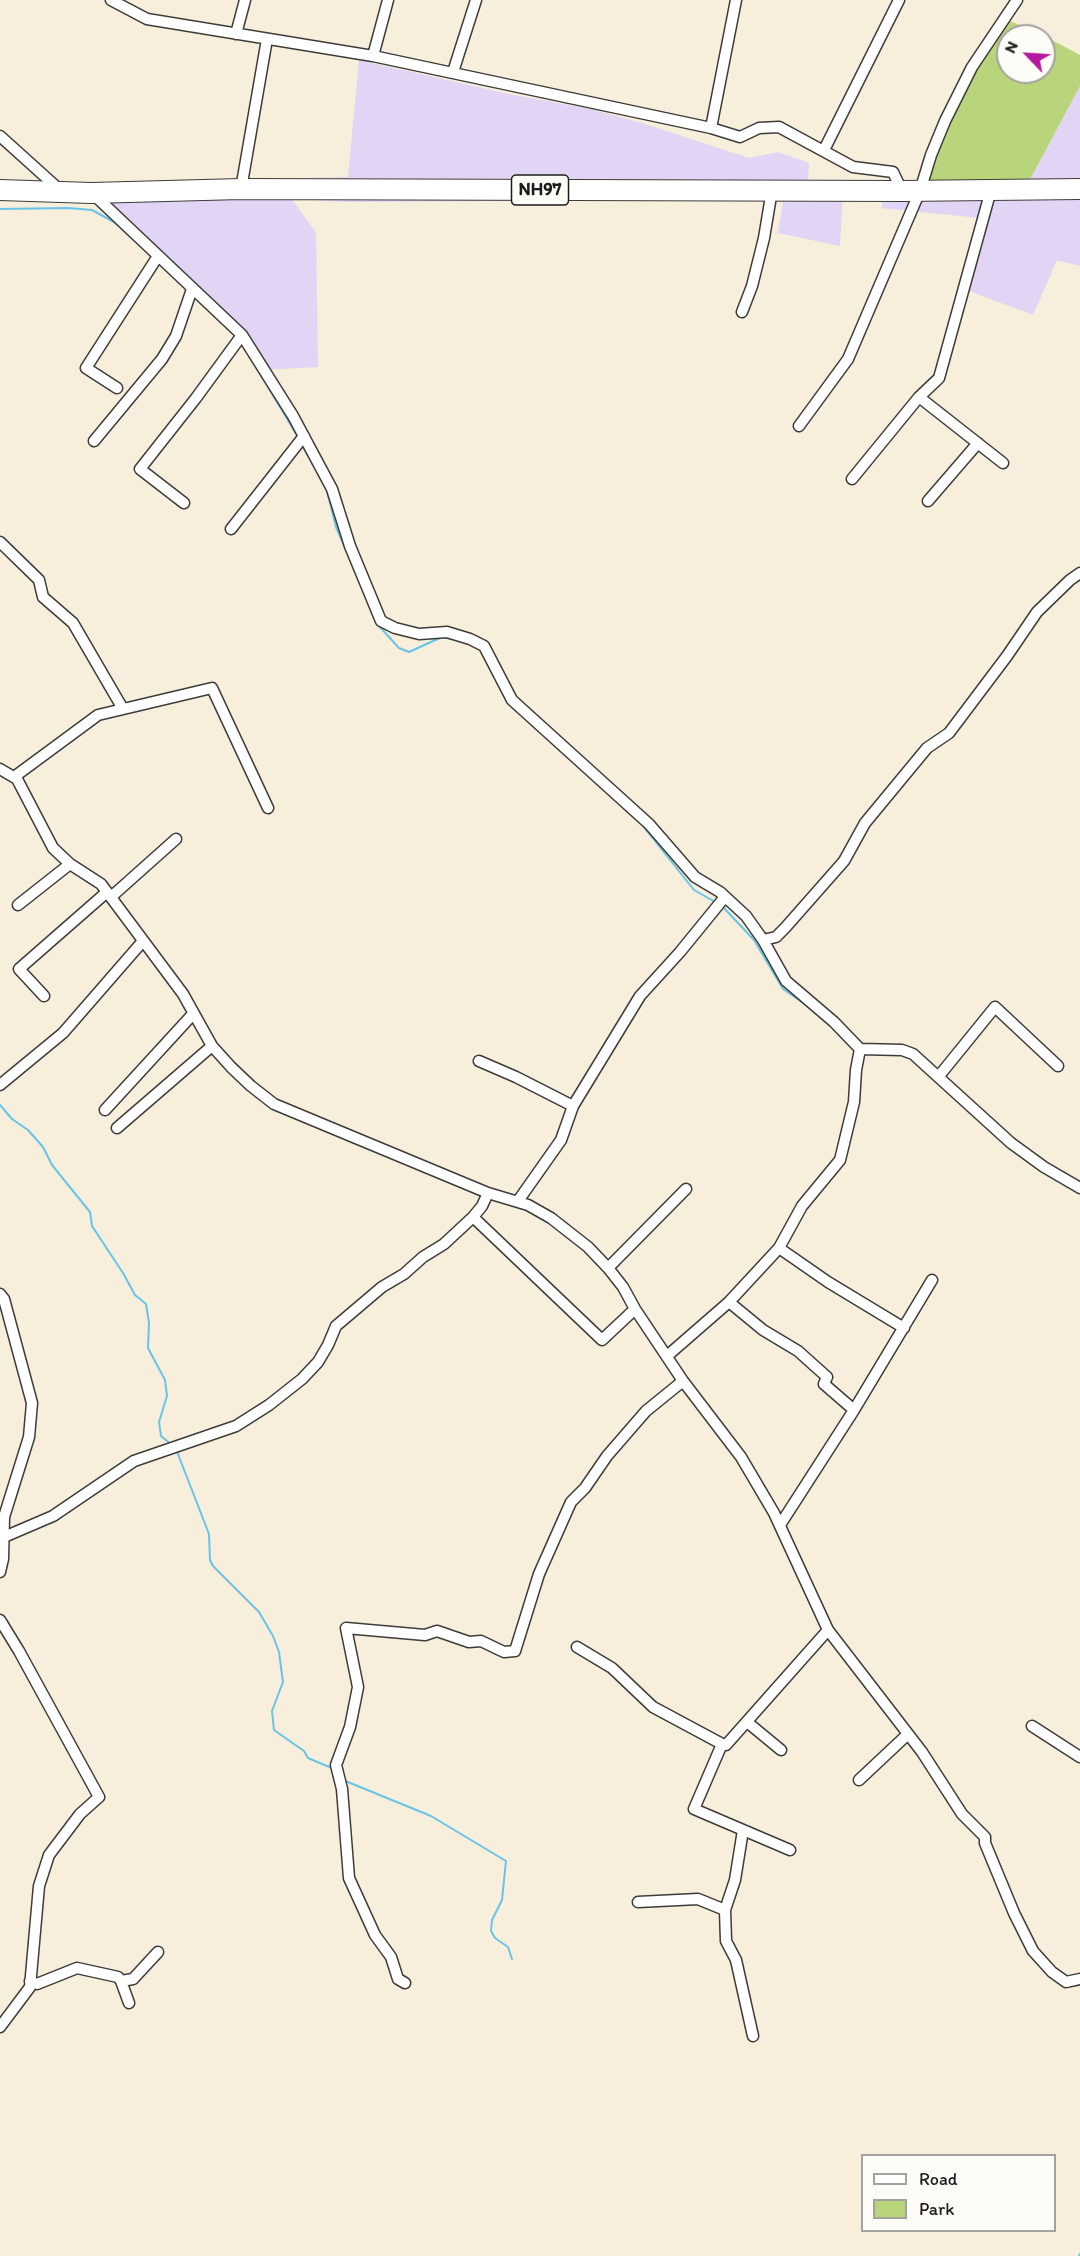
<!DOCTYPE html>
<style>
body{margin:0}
#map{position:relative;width:1080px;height:2256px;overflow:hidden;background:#f7eedc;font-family:Itim,sans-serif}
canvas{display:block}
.legend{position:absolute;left:861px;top:2154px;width:195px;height:78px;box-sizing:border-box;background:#fdfcf7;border:2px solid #a3a29f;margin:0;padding:8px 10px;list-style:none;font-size:18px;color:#1c1c1c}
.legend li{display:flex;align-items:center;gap:12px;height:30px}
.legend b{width:30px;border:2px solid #a3a29f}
.north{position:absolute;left:996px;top:24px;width:60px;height:60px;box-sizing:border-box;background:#fdfcf7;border:2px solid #a3a29f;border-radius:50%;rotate:295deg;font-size:16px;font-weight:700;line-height:24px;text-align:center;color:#1c1c1c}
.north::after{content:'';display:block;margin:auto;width:21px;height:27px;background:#b5179e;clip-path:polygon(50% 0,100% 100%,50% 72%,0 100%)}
</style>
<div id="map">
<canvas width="1080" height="2256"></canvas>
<ul class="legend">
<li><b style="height:8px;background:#fff"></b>Road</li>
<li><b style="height:16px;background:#b9d57b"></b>Park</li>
</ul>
<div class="north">N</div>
</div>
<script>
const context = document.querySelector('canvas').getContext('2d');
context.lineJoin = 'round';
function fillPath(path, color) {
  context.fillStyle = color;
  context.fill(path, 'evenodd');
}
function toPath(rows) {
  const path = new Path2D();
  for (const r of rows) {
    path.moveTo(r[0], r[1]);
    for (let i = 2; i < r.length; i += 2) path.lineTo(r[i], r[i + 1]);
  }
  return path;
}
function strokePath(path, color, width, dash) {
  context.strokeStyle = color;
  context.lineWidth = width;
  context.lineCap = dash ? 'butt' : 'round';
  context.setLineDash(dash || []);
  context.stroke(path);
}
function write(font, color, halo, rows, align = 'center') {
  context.font = font + ' Itim,sans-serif';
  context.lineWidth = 6;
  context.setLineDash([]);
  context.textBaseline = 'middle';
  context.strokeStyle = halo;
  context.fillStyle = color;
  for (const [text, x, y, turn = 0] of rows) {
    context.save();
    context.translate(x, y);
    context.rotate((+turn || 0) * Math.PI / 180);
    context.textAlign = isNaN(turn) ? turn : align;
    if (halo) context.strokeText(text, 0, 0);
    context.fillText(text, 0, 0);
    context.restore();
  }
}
fillPath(toPath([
 [359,60,509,94,590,109,642,123,749,158,778,152,809,163,808,180,843,190,840,246,778,233,783,202,663,200,347,202,292,199,316,233,318,367,264,370,245,333,91,188,229,180,348,177],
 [1080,86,1080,266,1057,260,1033,315,961,288,980,218,881,208,886,189,1026,187]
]), '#e1d4f4');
fillPath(toPath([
 [1006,19,1043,36,1008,36,1008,72,1044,72,1044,36,1080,55,1080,86,1026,187,923,189,936,146,974,68]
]), '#b9d57b');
strokePath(toPath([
 [0,209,68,208,92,210,114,222,145,250],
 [247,352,298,437],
 [302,445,308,456],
 [326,487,336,527,376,621],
 [379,626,399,648,409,652,442,637,452,639],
 [643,826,694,890,717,903],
 [722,906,754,940,783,989,809,1007],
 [0,1105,12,1119,28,1130,43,1147,52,1165,90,1212,92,1226,123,1273,135,1295,146,1304,149,1323,148,1348,165,1380,167,1396,159,1422,161,1436,172,1445],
 [176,1449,209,1534,210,1560,213,1566,259,1612,273,1636,279,1652,283,1682,272,1711,274,1730,304,1751,308,1758,334,1769],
 [343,1780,431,1816,506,1861,502,1900,492,1920,491,1931,495,1938,508,1947,512,1959],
 [1079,2256,1080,2254]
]), '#68c5e6', 2);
const street = toPath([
 [111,0,147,19,373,56,711,128,740,137,759,128,779,127,853,167,893,172,902,191],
 [236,34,245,0],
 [373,56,388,0],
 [453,72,476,0],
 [711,128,736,0],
 [0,136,61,191],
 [824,150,899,0],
 [241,189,267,39],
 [92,193,242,335,293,416,332,489,350,546,381,621,395,628,419,634,447,632,470,639,484,646,512,700,649,824,695,877,720,892,746,916,763,940,786,981,834,1022,860,1049,902,1050,913,1054,1011,1143,1044,1167,1080,1188],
 [742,312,752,286,764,238,772,190],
 [117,388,86,368,158,256],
 [919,397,1003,463],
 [799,426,848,359,920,191,931,155,945,121,972,67,1017,0],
 [94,441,162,359,176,336,192,289],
 [852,479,919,397,939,378,991,190],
 [928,501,978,443],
 [184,503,140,469,196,398,242,335],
 [231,529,304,436],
 [0,542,39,580,43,597,73,623,123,709],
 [0,769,17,779,53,848,70,864,101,884,183,994,212,1046,231,1067,251,1086,274,1104,488,1193,528,1205,551,1218,588,1247,608,1268,623,1287,635,1309,683,1381,741,1457,774,1513,828,1630,922,1752,962,1814,985,1837,985,1843,1014,1913,1033,1951,1052,1972,1066,1982,1080,1979],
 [14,777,98,715,212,688,268,808],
 [111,897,176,839],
 [18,905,70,864],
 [763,940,776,937,785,928,844,861,865,823,927,748,949,733,1007,656,1037,612,1070,580,1080,573],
 [44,996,19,969,107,892],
 [479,1061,516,1077,573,1106],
 [939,1076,995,1007,1058,1066],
 [0,1085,63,1033,143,941],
 [105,1110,193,1014],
 [117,1128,212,1046],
 [518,1201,561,1140,573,1106,640,996,680,952,724,898],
 [473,1217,602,1340,635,1309],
 [779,1248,828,1282,904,1328],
 [608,1268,686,1189],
 [0,1294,4,1299,32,1403,29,1437,4,1517,3,1559,0,1572],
 [729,1302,763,1330,798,1351,827,1377,824,1384,854,1410],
 [667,1356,729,1302,779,1248,802,1206,840,1160,854,1102,856,1070,860,1049],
 [780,1525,854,1410,932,1280],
 [4,1537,53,1516,134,1461,236,1426,269,1405,302,1379,318,1362,328,1345,336,1326,382,1287,404,1274,423,1257,444,1244,473,1217,482,1206,488,1193],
 [0,1620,19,1651,99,1797,80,1814,49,1855,39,1886,30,1987,0,2027],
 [577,1647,612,1668,653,1707,722,1744],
 [747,1722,781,1750],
 [1032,1726,1080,1757],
 [859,1780,908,1734],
 [790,1850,694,1809,722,1744,726,1745,828,1630],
 [638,1902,698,1899,725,1910,726,1941,736,1960,753,2036],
 [725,1910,735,1880,743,1830],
 [30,1981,37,1984,77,1968,118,1977,121,1981,133,1979,158,1952],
 [121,1981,129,2003],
 [405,1983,398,1979,391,1957,375,1935,349,1878,342,1789,336,1765,350,1727,358,1687,346,1628,425,1635,437,1631,469,1642,481,1641,504,1652,515,1651,539,1574,571,1502,585,1488,607,1456,646,1411,683,1381]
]);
const highway = toPath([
 [0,190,91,193,241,189,902,191,1080,189]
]);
strokePath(street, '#3d3c39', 13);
strokePath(highway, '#3d3c39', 22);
strokePath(street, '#fff', 10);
strokePath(highway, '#fff', 20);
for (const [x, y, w] of [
 [540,190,57]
]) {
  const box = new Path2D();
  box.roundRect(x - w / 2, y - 15, w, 30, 4.5);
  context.fillStyle = '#fdfcf7';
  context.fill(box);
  strokePath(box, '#1c1c1c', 1.5);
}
write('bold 18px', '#1c1c1c', null, [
 ["NH97",540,190]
]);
</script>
